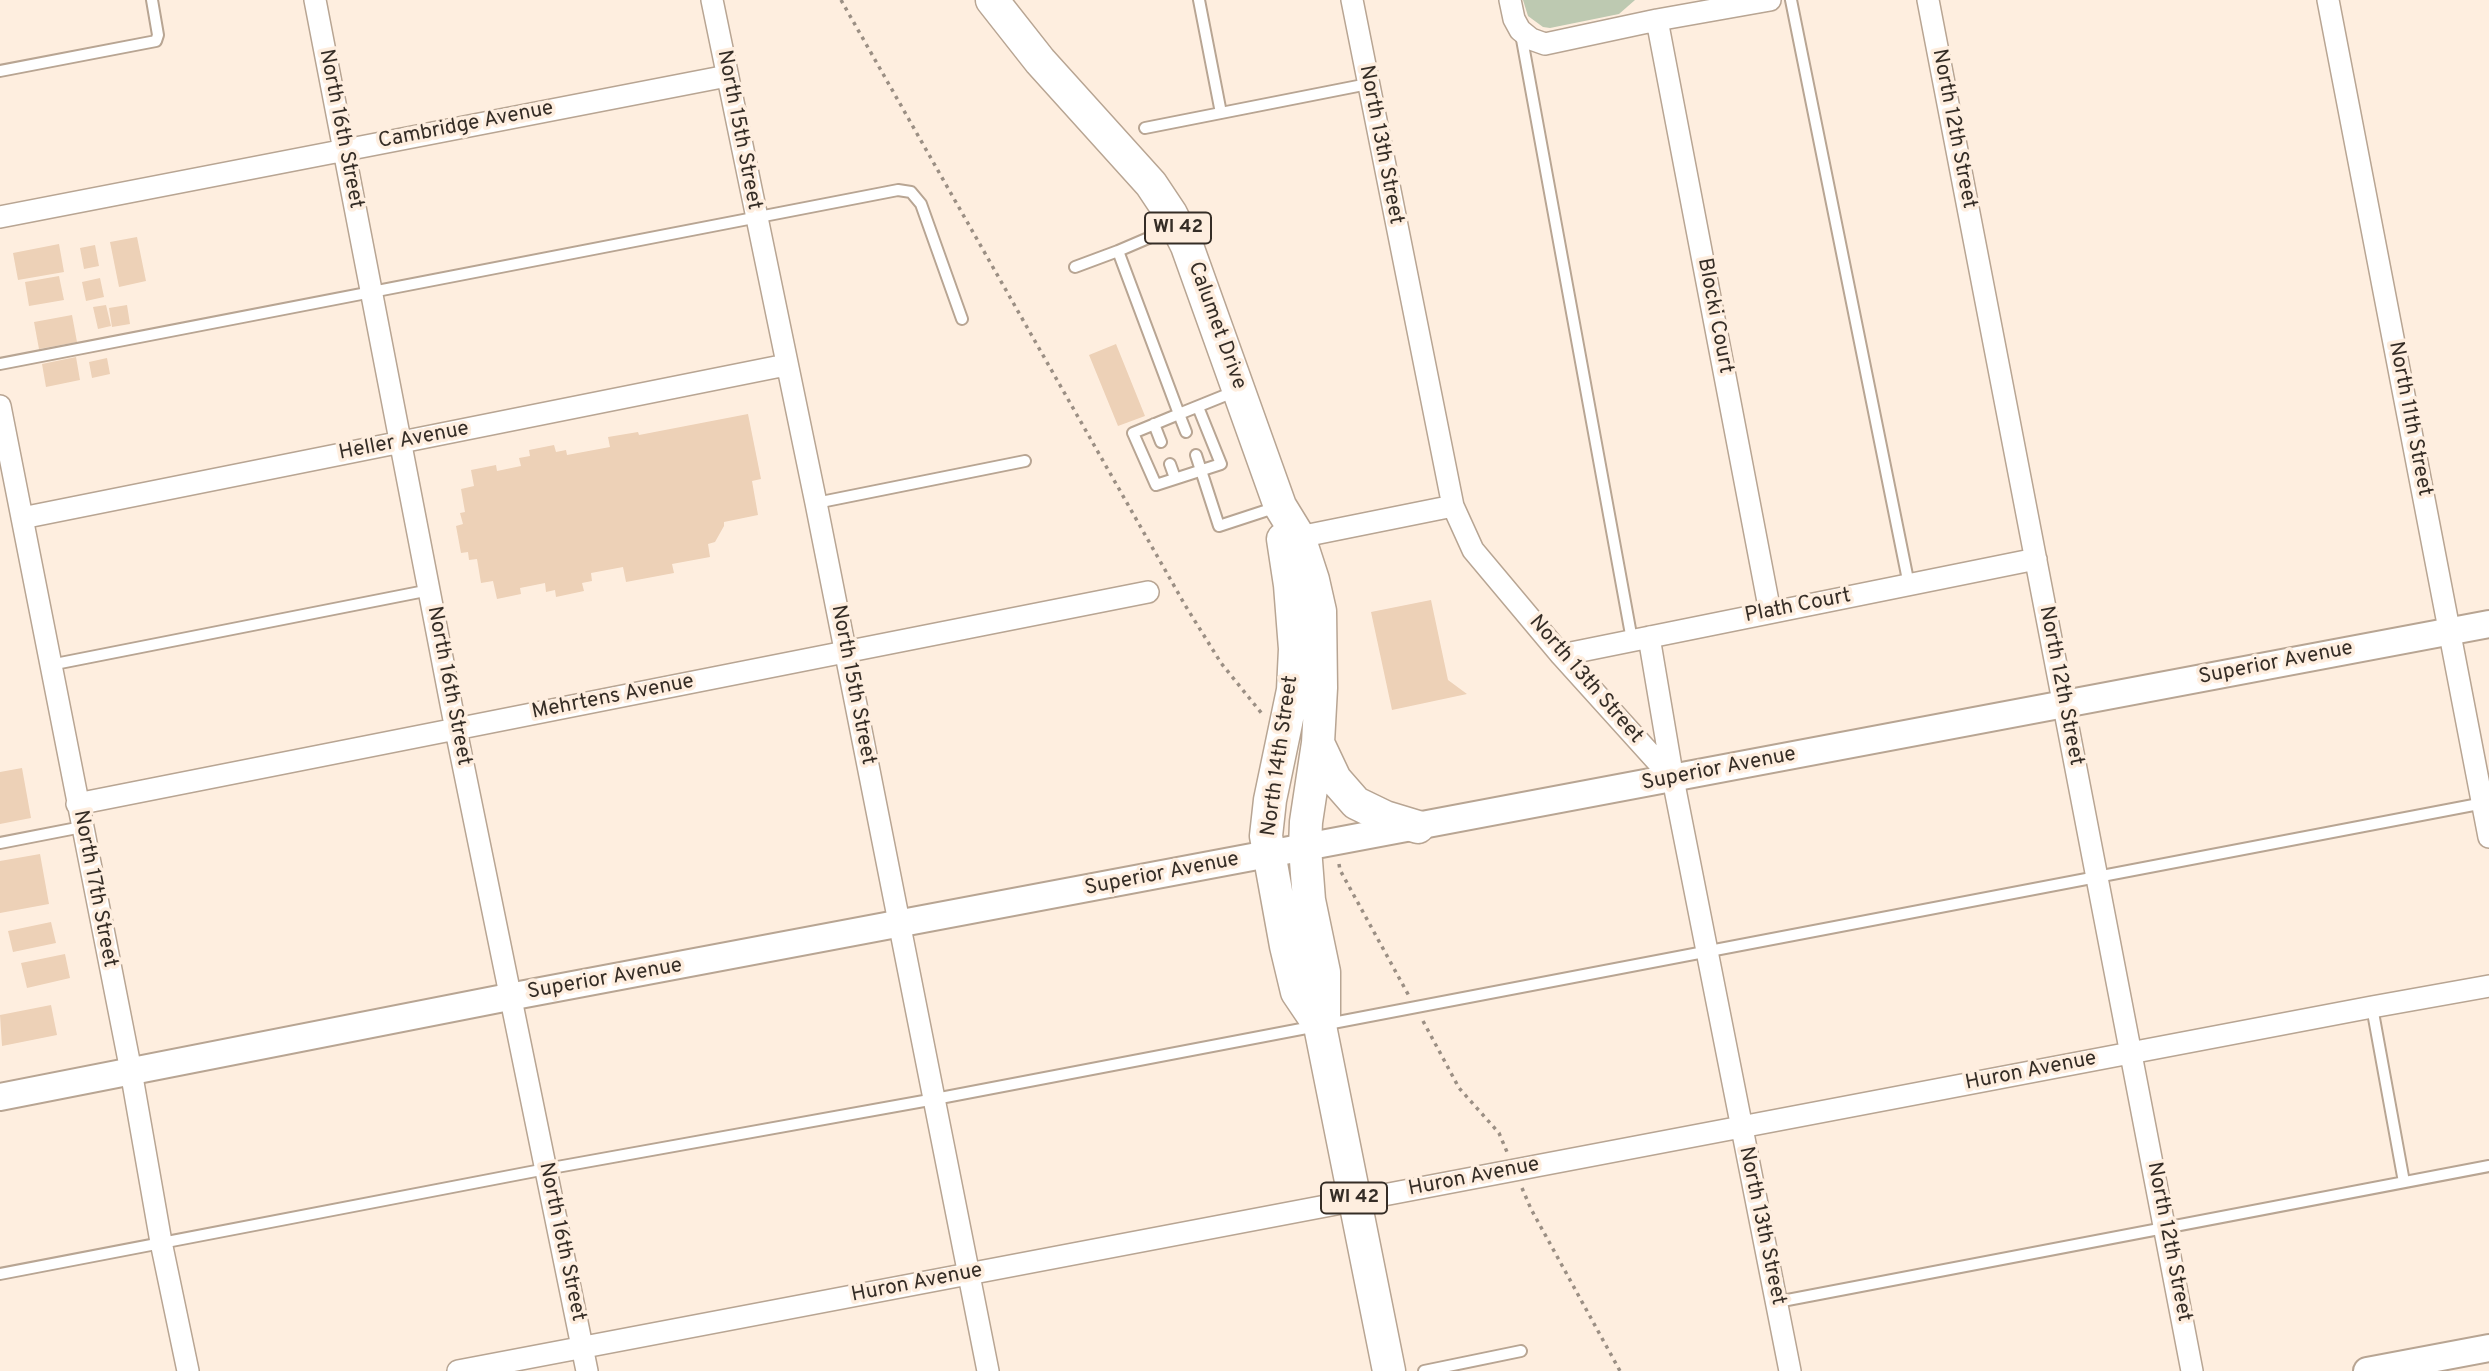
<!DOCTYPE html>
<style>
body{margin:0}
canvas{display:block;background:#feeedf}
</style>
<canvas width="2489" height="1371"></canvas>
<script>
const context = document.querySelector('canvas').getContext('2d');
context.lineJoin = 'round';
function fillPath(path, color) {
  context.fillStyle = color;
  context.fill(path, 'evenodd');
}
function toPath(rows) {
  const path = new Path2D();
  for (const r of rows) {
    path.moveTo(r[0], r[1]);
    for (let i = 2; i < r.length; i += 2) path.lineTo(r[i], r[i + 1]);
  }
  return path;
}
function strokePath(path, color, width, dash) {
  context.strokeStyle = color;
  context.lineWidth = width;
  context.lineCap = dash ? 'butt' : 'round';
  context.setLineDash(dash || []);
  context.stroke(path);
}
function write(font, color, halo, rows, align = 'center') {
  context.font = font + ' Overpass,sans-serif';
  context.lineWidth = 7;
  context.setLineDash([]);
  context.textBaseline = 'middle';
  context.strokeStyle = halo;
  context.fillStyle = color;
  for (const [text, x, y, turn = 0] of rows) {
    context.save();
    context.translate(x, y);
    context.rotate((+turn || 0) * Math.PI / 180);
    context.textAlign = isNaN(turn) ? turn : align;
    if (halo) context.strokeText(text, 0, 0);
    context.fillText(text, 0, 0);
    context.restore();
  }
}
fillPath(toPath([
 [1523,0,1635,0,1619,14,1550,28,1543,27,1528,16]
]), '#bdc9b1');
fillPath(toPath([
 [137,237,146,281,119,287,110,242],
 [59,244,64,272,18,280,13,253],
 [95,245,99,266,84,269,80,248],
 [59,276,64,300,29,306,25,282],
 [100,278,104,297,86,301,82,282],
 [106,305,111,326,98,329,93,307],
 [127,305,130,324,112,327,109,308],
 [72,315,77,342,39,349,34,322],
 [1116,344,1145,416,1118,426,1089,355],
 [76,357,80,380,46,387,42,364],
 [107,358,110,374,92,378,89,362],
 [748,414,761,479,752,481,758,515,724,522,724,526,715,542,708,544,710,557,672,564,674,573,626,582,623,567,591,573,592,581,582,583,584,591,556,597,555,590,546,592,545,583,520,588,521,594,497,599,493,581,481,583,477,559,469,560,468,552,461,553,456,526,463,524,460,513,465,512,461,489,474,486,471,470,496,465,497,471,521,466,519,458,530,456,529,450,554,445,556,452,566,450,567,455,610,447,608,437,638,432,639,435],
 [1431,600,1448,680,1467,694,1392,710,1371,612],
 [22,768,31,818,0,824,0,772],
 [40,854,49,904,0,913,0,861],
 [51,922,56,943,13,952,8,931],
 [65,954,70,978,27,988,21,963],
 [51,1005,57,1035,2,1046,0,1015]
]), '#edd1b7');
const service = toPath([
 [1199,0,1221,113],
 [1791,0,1909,585],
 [1521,34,1632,640],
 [0,71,156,41,158,35,152,0],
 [1145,128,1368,84],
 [1174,227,1118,251,1179,414,1133,433,1156,485,1221,464,1198,407],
 [1075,267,1118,251],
 [0,364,898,190,911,192,921,204,962,319],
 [1154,424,1161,442],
 [1186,432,1179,414,1236,391],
 [1196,455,1219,526,1277,507],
 [1170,464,1175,478],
 [816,503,1025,461],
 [50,665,430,590],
 [0,843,82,827],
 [2372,1007,2404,1182],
 [0,1274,546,1169,935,1099,2484,803],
 [1777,1302,2489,1166],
 [1424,1371,1521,1351]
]);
const minor = toPath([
 [315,0,456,730,587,1371],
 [712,0,816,503,988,1371],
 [1352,0,1453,506,1473,550,1561,655,1673,779],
 [1510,0,1514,19,1520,30,1531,39,1545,44,1657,20,1770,0],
 [1928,0,2192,1371],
 [2328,0,2489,837],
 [1657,20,1770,612],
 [0,217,727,76],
 [0,406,131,1071,161,1242,188,1371],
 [22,518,786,365],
 [1299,537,1453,506],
 [1649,637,1673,779,1790,1371],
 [1561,655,2036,559],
 [77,804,1148,592],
 [458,1371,2372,1007,2489,986]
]);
const tertiary = toPath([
 [0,1097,509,997,2489,624],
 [2367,1371,2489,1348]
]);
const primary = toPath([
 [992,0,1040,61,1151,184,1171,214,1187,246,1280,506,1299,537,1313,580,1320,611,1321,688,1318,743,1306,822,1305,848,1309,900,1324,972,1324,1016,1320,1026],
 [1283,539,1290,585,1295,649,1293,690,1270,800,1266,836,1286,946,1297,992,1320,1026,1389,1371],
 [1318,743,1335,779,1356,803,1385,817,1418,827]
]);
strokePath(service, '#b8a593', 14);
strokePath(minor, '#b8a593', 24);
strokePath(tertiary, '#b8a593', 30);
strokePath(primary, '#b8a593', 35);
strokePath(toPath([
 [841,0,1185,605,1221,663,1263,715],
 [1339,864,1340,870,1409,996],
 [1423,1021,1459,1088,1499,1133,1507,1152],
 [1522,1188,1531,1209,1620,1371]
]), '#9b8f84', 3.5, [3.5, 5]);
strokePath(service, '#fff', 10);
strokePath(minor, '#fff', 21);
strokePath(tertiary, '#fff', 26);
strokePath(primary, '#fff', 32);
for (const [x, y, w] of [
 [1178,228,66],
 [1354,1198,66]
]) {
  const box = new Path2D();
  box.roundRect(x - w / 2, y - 15.5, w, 31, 5);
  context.fillStyle = '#feeedf';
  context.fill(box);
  strokePath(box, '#352d26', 2);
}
write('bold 19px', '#352d26', null, [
 ["WI 42",1178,228],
 ["WI 42",1354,1198]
]);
write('21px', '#352d26', '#feeedf', [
 ["Cambridge Avenue",466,126,-11],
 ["North 16th Street",340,129,79],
 ["North 12th Street",1953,129,79],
 ["North 15th Street",738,130,79],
 ["North 13th Street",1380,145,79],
 ["Blocki Court",1714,316,79],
 ["Calumet Drive",1216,326,70],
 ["North 11th Street",2409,419,79],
 ["Heller Avenue",404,442,-11],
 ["Plath Court",1798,607,-11],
 ["Superior Avenue",2276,664,-11],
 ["North 13th Street",1585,680,49],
 ["North 15th Street",852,685,79],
 ["North 16th Street",448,686,79],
 ["North 12th Street",2060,686,79],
 ["Mehrtens Avenue",613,698,-11],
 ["North 14th Street",1281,756,-82],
 ["Superior Avenue",1719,770,-11],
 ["Superior Avenue",1162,875,-11],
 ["North 17th Street",94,889,79],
 ["Superior Avenue",605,980,-10],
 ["Huron Avenue",2031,1072,-11],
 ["Huron Avenue",1474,1178,-11],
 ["North 13th Street",1761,1226,78],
 ["North 16th Street",561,1242,78],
 ["North 12th Street",2168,1242,79],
 ["Huron Avenue",917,1284,-11]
]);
</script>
